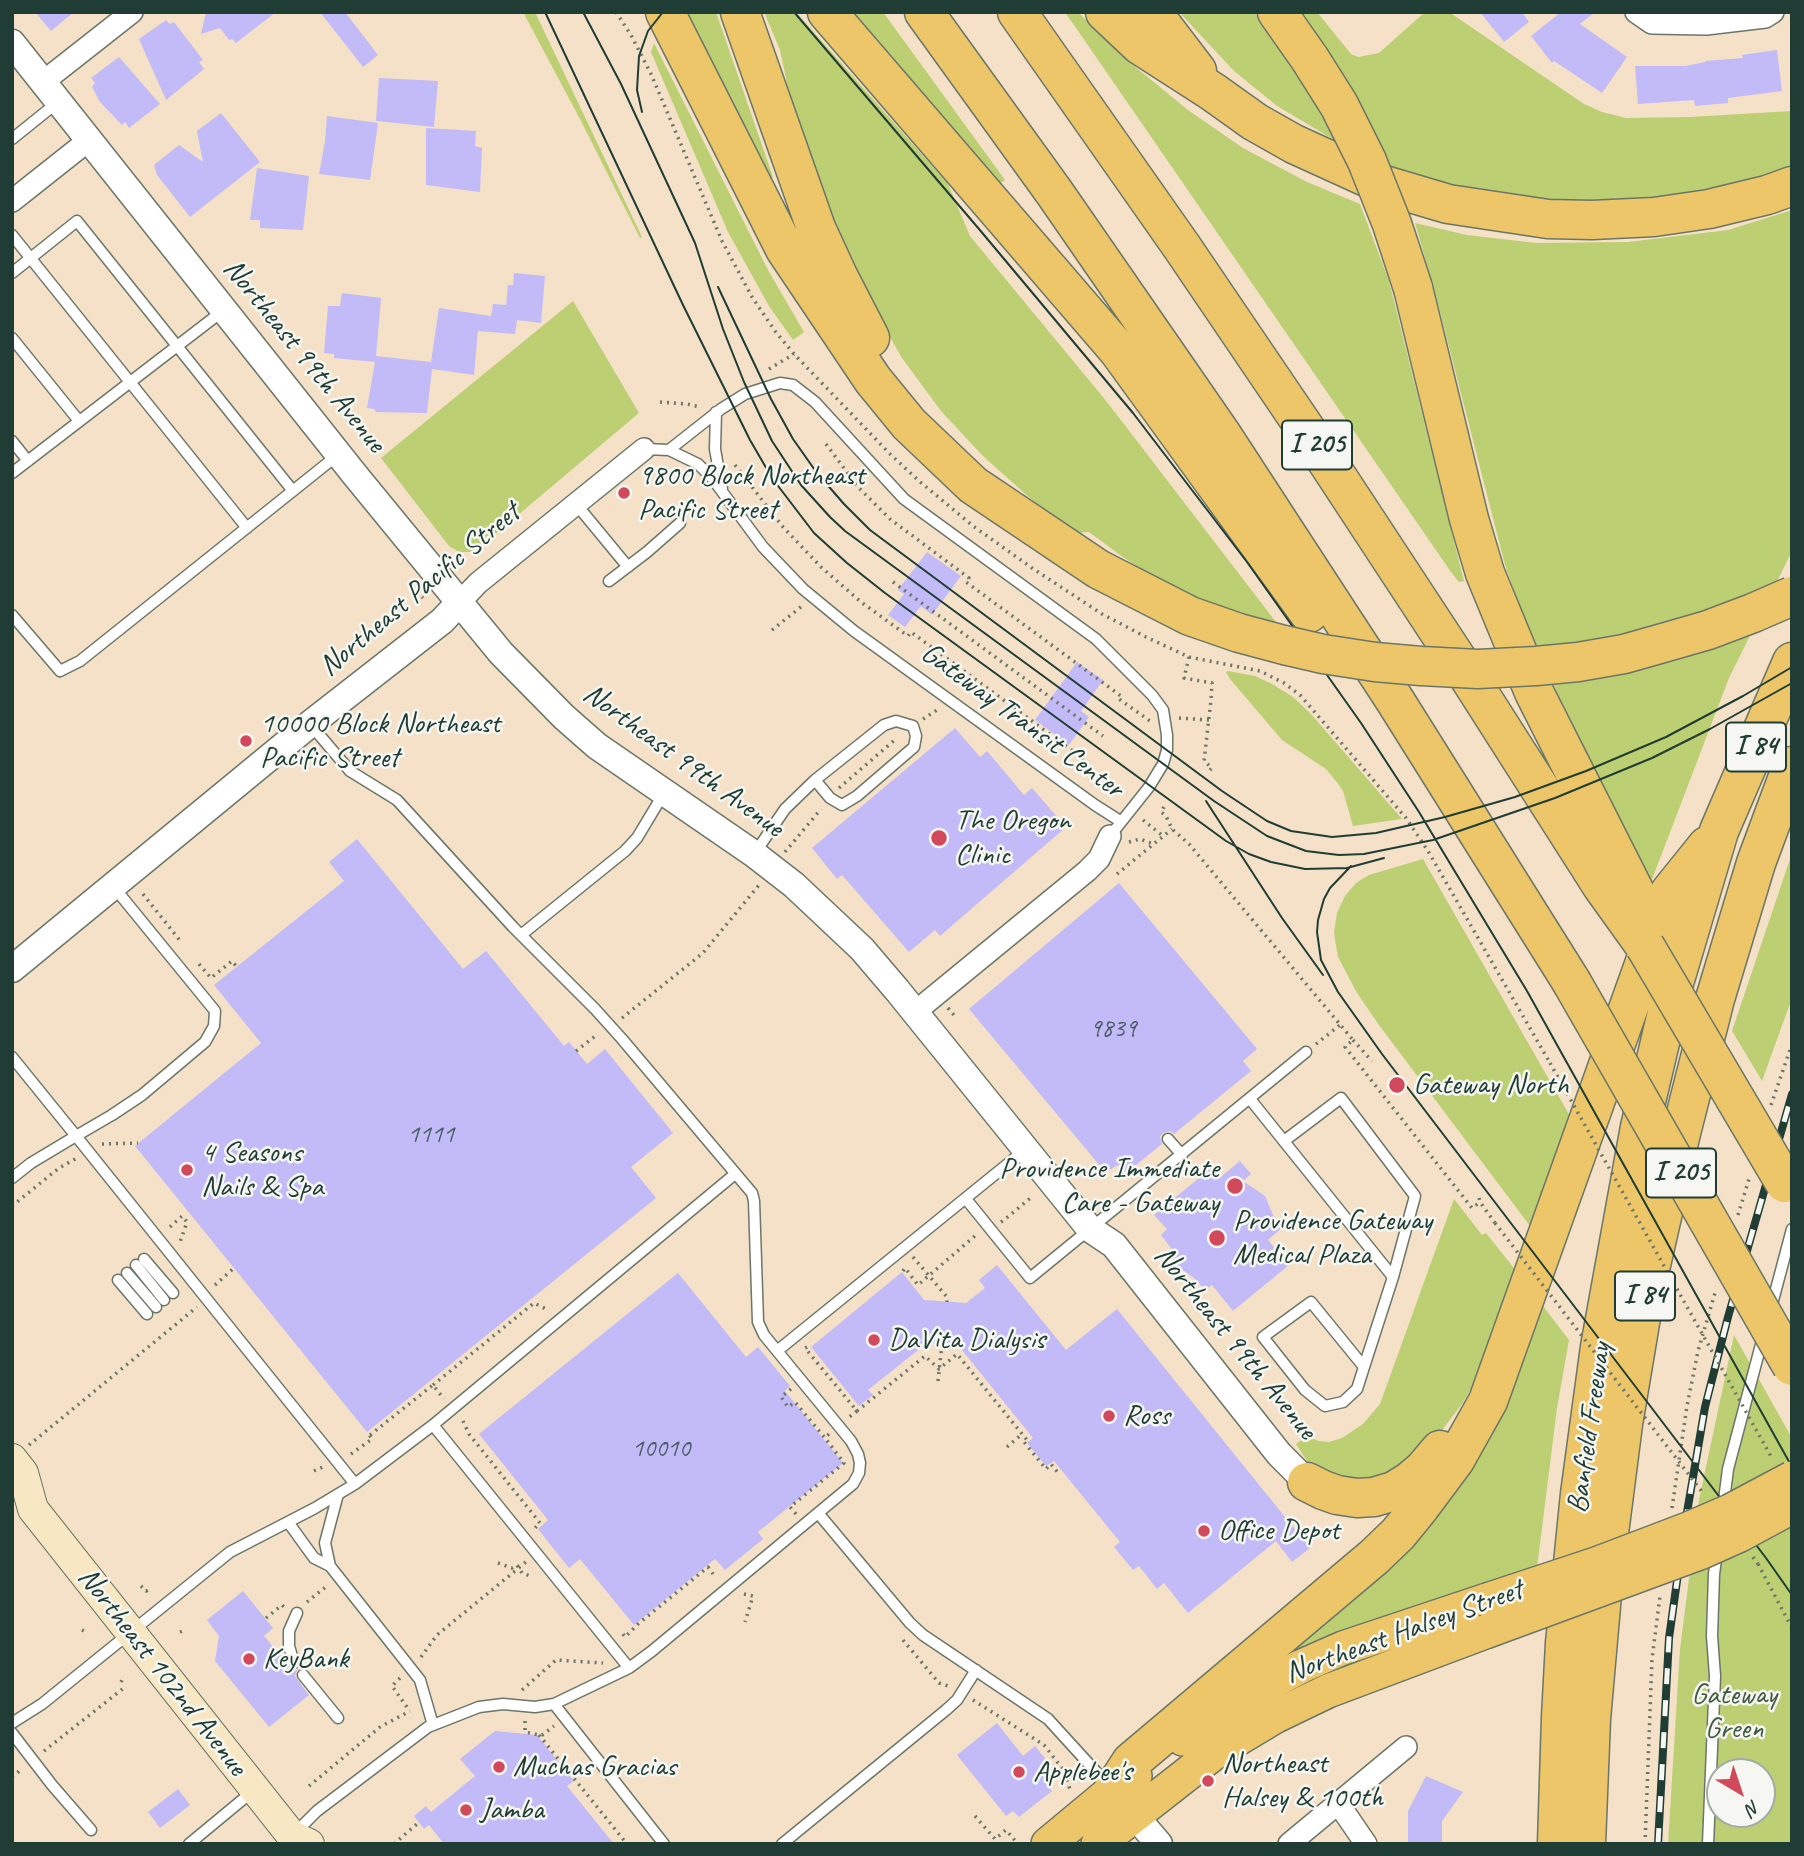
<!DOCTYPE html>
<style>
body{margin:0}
#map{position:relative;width:1804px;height:1856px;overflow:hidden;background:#f4e1c8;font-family:Caveat,sans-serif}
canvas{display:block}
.frame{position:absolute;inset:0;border:14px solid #1f3d34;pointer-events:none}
.north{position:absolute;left:1706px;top:1758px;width:70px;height:70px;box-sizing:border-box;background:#f6f6f2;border:2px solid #a0aca6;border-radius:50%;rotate:141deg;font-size:19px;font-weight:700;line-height:28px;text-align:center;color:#1f3d34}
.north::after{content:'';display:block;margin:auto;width:24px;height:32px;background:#d1495b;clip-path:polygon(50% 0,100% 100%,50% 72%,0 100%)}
</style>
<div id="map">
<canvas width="1804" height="1856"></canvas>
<div class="frame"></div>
<div class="north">N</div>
</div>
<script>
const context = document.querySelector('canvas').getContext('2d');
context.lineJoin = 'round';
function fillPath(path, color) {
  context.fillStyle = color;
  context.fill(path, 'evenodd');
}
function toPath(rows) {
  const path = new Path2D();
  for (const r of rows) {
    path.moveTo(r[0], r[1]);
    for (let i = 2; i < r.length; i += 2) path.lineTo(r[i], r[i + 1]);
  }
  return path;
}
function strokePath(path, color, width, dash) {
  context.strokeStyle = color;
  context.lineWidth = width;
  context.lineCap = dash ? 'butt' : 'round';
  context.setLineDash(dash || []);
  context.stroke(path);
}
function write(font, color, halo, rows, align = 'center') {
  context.font = font + ' Caveat,sans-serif';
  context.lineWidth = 5;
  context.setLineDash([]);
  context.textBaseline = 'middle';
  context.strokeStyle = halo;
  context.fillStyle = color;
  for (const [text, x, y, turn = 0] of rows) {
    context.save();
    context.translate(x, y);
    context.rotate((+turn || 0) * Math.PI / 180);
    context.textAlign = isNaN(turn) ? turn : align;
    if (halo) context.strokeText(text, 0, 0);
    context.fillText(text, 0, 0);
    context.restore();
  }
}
fillPath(toPath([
 [523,12,535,12,642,237,640,238,580,119],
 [685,12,716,12,773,177,768,180],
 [764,12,796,12,948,184,970,236,1107,402,1279,626,1222,613,1164,584,1120,555,1089,532,1075,533,1031,499,983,456,941,411,902,358,855,276,796,125,780,50],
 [850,12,883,12,1005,180,996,186],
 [1065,12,1078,12,1122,56,1188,110,1243,148,1307,182,1360,204,1389,281,1464,581,1459,582,1451,572],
 [1179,12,1254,12,1286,52,1320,104,1336,141,1277,106,1234,71],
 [1296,12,1317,12,1351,54,1358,57,1379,53,1425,12,1449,12,1584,104,1602,112,1626,118,1690,117,1792,111,1792,172,1688,198,1554,204,1387,174],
 [654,43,768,270,804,332,793,340,769,306,728,232,651,52],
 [1792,210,1792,551,1729,678,1651,882,1557,692,1521,609,1505,565,1436,296,1415,223,1467,235,1536,243,1628,242,1728,230],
 [573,301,639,413,480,547,471,552,459,552,449,546,381,458],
 [1228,671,1255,676,1272,684,1293,697,1311,714,1402,819,1353,826,1343,791,1339,785,1326,769,1282,740,1230,679,1226,672],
 [1792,853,1792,998,1762,1081,1732,1031],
 [1423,859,1575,1125,1533,1230,1379,1025,1357,993,1338,957,1334,933,1337,913,1345,896,1356,883,1369,875],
 [1454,1199,1482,1235,1486,1233,1521,1277,1485,1364,1462,1404,1433,1442,1414,1461,1359,1485,1320,1471,1307,1461,1296,1444,1306,1436,1319,1441,1329,1442,1342,1438,1363,1424,1380,1404],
 [1543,1306,1569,1340,1557,1408,1537,1568,1269,1669,1513,1388],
 [1734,1335,1792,1438,1792,1844,1668,1844,1680,1649,1699,1500],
 [1720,1772,1762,1772,1762,1814,1720,1814]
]), '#bdcf73');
fillPath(toPath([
 [35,12,74,12,51,31],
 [206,12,276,12,236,43,232,39,229,40,220,28,201,34],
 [320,12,345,12,378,55,363,67],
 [1480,12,1522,12,1529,22,1504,42],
 [1561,12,1595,12,1580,24,1627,57,1602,93,1554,61,1552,63,1531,36],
 [166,20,170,24,174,22,203,60,199,62,204,69,166,100,139,39],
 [1777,50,1782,91,1728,98,1728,103,1695,106,1694,100,1638,104,1635,66,1685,66,1705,62,1705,61,1743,58,1742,55],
 [119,57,160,104,129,128,125,122,122,125,100,102,92,87,95,83,91,78],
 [379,78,438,81,434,127,376,121],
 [221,113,260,162,190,217,157,175,154,165,179,145,203,162,197,131],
 [327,116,378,123,370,180,319,174,325,141],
 [426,128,476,131,475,146,482,148,480,192,426,185],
 [257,168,309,176,303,230,260,228,260,220,250,220],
 [514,273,545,276,541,323,517,320,515,334,478,331,474,375,432,369,427,413,376,412,374,409,367,408,375,362,334,358,334,354,324,353,328,306,340,306,342,293,381,298,376,356,431,362,439,308,491,316,493,304,506,305,508,285,513,285],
 [927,552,961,576,932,615,921,606,905,627,888,615,904,594,898,590],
 [1077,662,1103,680,1081,711,1089,717,1069,745,1035,720],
 [955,728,980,757,987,751,1024,795,1032,788,1066,827,940,936,935,930,909,952,842,875,837,879,812,848],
 [357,839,463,969,486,951,564,1046,569,1042,587,1064,605,1049,673,1133,631,1167,656,1198,367,1432,135,1146,261,1043,214,985,344,881,329,862],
 [1119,883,1257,1049,1243,1061,1251,1071,1174,1134,1170,1131,1163,1133,1160,1137,1162,1144,1126,1173,1117,1165,1106,1173,969,1009],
 [1240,1161,1251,1174,1243,1181,1265,1196,1273,1215,1283,1227,1268,1240,1289,1265,1233,1311,1212,1285,1205,1290,1194,1278,1177,1266,1171,1248,1161,1235,1167,1229,1154,1215,1210,1169,1218,1179],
 [997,1265,1066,1350,1117,1309,1310,1548,1292,1562,1276,1541,1188,1613,1164,1583,1157,1589,1139,1566,1133,1570,1114,1547,1120,1542,1054,1461,1046,1466,1027,1443,1033,1438,958,1345,927,1343,868,1390,873,1395,859,1406,811,1347,902,1272,924,1300,966,1303,985,1288,979,1280],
 [678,1273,746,1357,758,1347,790,1386,785,1391,843,1463,758,1532,763,1539,725,1570,715,1559,634,1625,580,1559,569,1568,538,1529,548,1520,479,1434],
 [243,1591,273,1628,264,1636,286,1662,288,1668,293,1671,297,1670,295,1676,297,1679,309,1695,269,1727,215,1661,219,1636,207,1620],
 [997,1723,1023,1756,1035,1746,1058,1774,1046,1784,1052,1791,1019,1817,1013,1811,1006,1816,957,1755],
 [495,1731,537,1735,574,1781,567,1786,614,1844,444,1844,429,1825,424,1829,414,1816,426,1806,431,1812,475,1776,460,1759],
 [1426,1776,1463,1792,1442,1821,1442,1844,1408,1844,1408,1811],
 [178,1789,190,1805,160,1828,148,1812]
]), '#c3bbf8');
const service = toPath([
 [12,139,58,102],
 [12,235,247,528],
 [12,273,77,221,293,491],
 [12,338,79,421],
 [716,412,715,449,722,489],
 [12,441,28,461],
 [644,449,669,450,698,464,712,478,763,547,803,589,854,631,1095,805,1120,821],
 [669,450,721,409,745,394,780,383,793,385,815,402,904,499,1096,639,1152,695,1163,710,1167,735,1167,750,1163,764,1149,787,1110,836],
 [12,473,224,310],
 [576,504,628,567],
 [609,581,647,552,680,523],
 [12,615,60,671,80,661,339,454],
 [310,724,350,771,397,800,513,927,595,1009,622,1039,752,1193,754,1201,758,1322,764,1335,851,1441,858,1454,860,1463,859,1473,853,1484,818,1513,910,1623,923,1635,1048,1719,1109,1786],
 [755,853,785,809,815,780,884,725,896,721,913,726,916,736,914,747,857,796,842,805,830,798,815,780],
 [521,935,625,851,637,838,664,793],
 [12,1057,76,1136,112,1115,142,1095,205,1042,214,1026,215,1011,113,886],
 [1250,1099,1393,1277,1415,1196,1341,1098,1284,1141],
 [1168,1139,1182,1155],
 [12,1178,31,1163,76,1136,355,1484],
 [966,1199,1030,1278,1306,1052],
 [144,1259,173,1293],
 [136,1265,164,1300],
 [127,1273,156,1307],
 [118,1280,147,1314],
 [1771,1308,1792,1229],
 [777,1351,1025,1150],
 [1364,1367,1311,1302,1263,1337,1305,1390,1325,1406,1343,1402,1357,1389,1364,1367,1393,1277],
 [433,1425,629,1668],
 [1723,1508,1728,1469,1763,1337],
 [288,1522,314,1558,330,1566,420,1680,433,1725],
 [330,1566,325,1543,338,1494],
 [294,1663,289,1646,289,1631,297,1613],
 [303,1675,338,1718],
 [554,1704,664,1844],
 [12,1723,42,1704,230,1552,315,1508,355,1484,433,1425,735,1174],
 [12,1733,52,1785,91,1830],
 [294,1834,317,1811,428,1727,479,1707,503,1704,535,1707,554,1704,629,1668,652,1651,818,1513],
 [189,1844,253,1791],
 [782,1844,946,1710,957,1700,976,1670],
 [1708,1844,1715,1676,1712,1636,1714,1574,1717,1552]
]);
const minor = toPath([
 [1636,12,1652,23,1706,24,1765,17,1773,12],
 [43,82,132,12],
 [12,201,89,140],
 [459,603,478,583,644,449],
 [915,1012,1087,871,1099,859,1110,836],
 [1338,1803,1366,1844],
 [1289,1844,1406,1747]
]);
const tertiary = toPath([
 [12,43,355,475,501,653,564,717,597,746,754,854,794,885,862,949,897,990,1090,1229,1114,1245,1279,1454,1307,1482],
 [12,969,310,724,442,621,459,603],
 [1123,1802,1159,1844]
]);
const secondary = toPath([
 [12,1459,23,1473,33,1509,292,1836,309,1844]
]);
const primary = toPath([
 [1183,1739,1246,1695,1302,1666,1343,1648,1487,1600],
 [1048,1844,1113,1790,1135,1776],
 [1098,1844,1214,1753,1274,1717,1328,1691,1485,1632]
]);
const motorway = toPath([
 [665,12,785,249,873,380,909,424,973,485,1098,569,1190,616,1239,633,1284,645],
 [740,12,816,228,838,276,870,338],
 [827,12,1118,350,1309,613],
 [924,12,1054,192,1222,435,1396,702,1571,981],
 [1017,12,1182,247,1317,446,1472,682,1602,886,1645,946],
 [1105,12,1140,45,1213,92,1255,122,1294,144,1384,185,1448,204,1548,219,1592,220,1654,217,1709,209,1767,195,1792,186],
 [1152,12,1197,71],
 [1277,12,1310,59],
 [1413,288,1469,519,1485,573,1534,692,1638,898,1642,925],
 [1307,1482,1323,1490,1337,1495,1357,1498,1374,1497,1394,1491,1410,1481,1423,1470,1440,1450],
 [1113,1790,1131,1762,1374,1557,1398,1534,1420,1507,1455,1460,1488,1401,1670,892,1707,846],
 [1557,1844,1561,1717,1565,1643,1580,1494,1600,1347,1640,1127,1674,983,1719,831,1792,662],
 [1586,1844,1591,1719,1604,1572,1623,1424,1646,1287,1680,1137,1715,999,1756,863,1792,766]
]);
strokePath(service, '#6a7668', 13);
strokePath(minor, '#6a7668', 24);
strokePath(tertiary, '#6a7668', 29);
strokePath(secondary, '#6a7668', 32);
strokePath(primary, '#6a7668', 36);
strokePath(motorway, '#6a7668', 41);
strokePath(toPath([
 [616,12,631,35,651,74,722,241,752,297,775,331,794,354,889,453,919,481,973,526,1032,568,1102,614,1146,637,1189,657,1260,671,1284,683,1300,695,1406,818,1428,851,1550,1063],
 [769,369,794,354],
 [660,402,687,404,700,407],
 [826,444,858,487,890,519,969,578,966,582,1121,696,1119,699,1150,721],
 [735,465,783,527,821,567,861,602,908,636,911,632,1085,760],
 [893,582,1103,736],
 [422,597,423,598],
 [772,630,802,606],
 [1189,657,1184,678,1212,683,1211,700,1204,761,1212,768,1208,772],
 [274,716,276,718],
 [1179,718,1209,720],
 [923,719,937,710],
 [1081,767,1094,784],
 [839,788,897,738],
 [1164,807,1161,812,1166,816,1172,829,1189,844,1353,1040,1345,1047,1472,1208,1480,1202],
 [1143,820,1163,836],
 [1129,842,1140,839,1153,844],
 [785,852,821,809],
 [1117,874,1172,829],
 [143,894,181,942],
 [199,964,211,978,232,961,237,967],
 [948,1008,954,1015],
 [622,1018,703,953,759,885],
 [1353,1040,1372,1061],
 [1316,1044,1340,1025],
 [576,1051,598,1034],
 [1771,1105,1792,1044],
 [102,1144,138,1143],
 [1479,1198,1480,1202,1495,1223],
 [12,1206,59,1168,77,1158],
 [1738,1215,1749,1179],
 [1001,1222,1004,1220,1033,1196],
 [170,1227,182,1216,187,1222,180,1242],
 [913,1257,947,1297,947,1302],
 [903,1271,905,1268,918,1285,976,1235],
 [215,1285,234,1268],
 [807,1347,805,1348,857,1411,848,1418],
 [938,1381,942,1344],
 [433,1385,534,1303,548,1310],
 [791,1389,781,1397,788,1407,795,1402,825,1438,829,1434],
 [857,1411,925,1356,939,1369,957,1354,1027,1440,1024,1442,1046,1469,1051,1464,1059,1474],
 [463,1421,469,1434,540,1523,535,1528],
 [370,1435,433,1385,444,1399],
 [29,1445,197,1307],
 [1007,1447,1022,1434],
 [351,1454,372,1439,368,1433],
 [314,1471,325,1466],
 [1672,1508,1687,1406,1698,1351,1715,1293],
 [796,1514,790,1507,844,1463,825,1438],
 [498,1563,512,1568,517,1565,522,1573,533,1577],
 [1758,1564,1792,1628],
 [141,1586,146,1591,151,1589],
 [744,1594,753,1596,745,1622],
 [307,1602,328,1585],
 [266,1618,282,1605,284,1607],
 [82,1630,86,1632],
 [180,1632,185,1630],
 [623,1634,625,1637,638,1624,708,1567,716,1578],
 [903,1640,939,1683,948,1686],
 [421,1657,437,1635,526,1562],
 [400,1678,392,1686,409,1710],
 [121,1682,123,1678],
 [522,1690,556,1660,603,1663],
 [973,1700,1044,1745,1062,1768,1071,1792],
 [525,1721,525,1732,539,1735,542,1735,554,1726],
 [539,1735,627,1844],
 [44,1751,125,1687],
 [12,1777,22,1769],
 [309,1786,380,1727,410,1711],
 [975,1816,995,1839,1006,1830,1018,1844],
 [394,1844,418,1823],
 [1645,1844,1652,1659,1660,1596]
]), '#6a7668', 3.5, [2, 5]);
strokePath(service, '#fff', 10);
strokePath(minor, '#fff', 21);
strokePath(tertiary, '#fff', 26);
strokePath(secondary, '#f7e8c3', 30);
strokePath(primary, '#ecc669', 33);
strokePath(motorway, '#ecc669', 38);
strokePath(toPath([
 [545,12,683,305,750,440,772,478,814,533,847,563,885,593,1226,841,1249,854,1271,862,1305,869,1347,868,1384,858],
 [583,12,621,84,695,243,723,329,744,382,772,441,801,485,830,517,845,531,1214,801,1267,836,1306,851,1339,855,1364,854,1433,840,1555,798,1652,758,1710,729,1792,683],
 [794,12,979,229,1133,413,1247,562,1361,723,1419,812,1527,991,1792,1467],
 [642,112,637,90,639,56,648,31,663,12],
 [718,287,771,399,793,439,817,473,844,504,870,530,1222,791,1267,821,1291,831,1332,837,1376,833,1445,817,1515,797,1586,771,1666,737,1743,696,1792,667],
 [1206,801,1282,918,1323,975],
 [1351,866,1330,888,1324,899,1318,920,1317,932,1321,960,1338,992,1382,1054,1766,1558,1792,1595]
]), '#1f3d34', 2);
const rail = toPath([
 [1658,1844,1669,1638,1685,1524,1705,1407,1728,1317,1792,1094]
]);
strokePath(rail, '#1f3d34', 8);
strokePath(rail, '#f6f6f2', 5, [16]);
const primaryBridge = toPath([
 [1487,1600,1596,1564,1688,1529,1730,1511,1792,1478],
 [1485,1632,1702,1552,1740,1535,1792,1507]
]);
const motorwayBridge = toPath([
 [1310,59,1339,105,1367,161,1392,224,1413,288],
 [1284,645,1323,654,1375,662,1421,666,1478,669,1536,666,1578,662,1624,654,1663,643,1708,630,1753,613,1792,596],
 [1645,946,1785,1183],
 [1571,981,1792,1366]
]);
strokePath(primaryBridge, '#6a7668', 36, []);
strokePath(motorwayBridge, '#6a7668', 41, []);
strokePath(toPath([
 [1550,1063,1772,1458],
 [1495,1223,1703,1493],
 [1753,1557,1758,1564]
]), '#6a7668', 3.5, [2, 5]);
strokePath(primaryBridge, '#ecc669', 33);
strokePath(motorwayBridge, '#ecc669', 38);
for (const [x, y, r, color] of [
 [624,493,7,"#d1495b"],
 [246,741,7,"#d1495b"],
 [939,838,9,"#d1495b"],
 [1397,1085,9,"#d1495b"],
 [187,1170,7,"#d1495b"],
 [1235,1186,9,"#d1495b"],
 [1217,1238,9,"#d1495b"],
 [874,1340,7,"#d1495b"],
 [1109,1416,7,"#d1495b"],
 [1204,1531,7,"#d1495b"],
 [249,1659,7,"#d1495b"],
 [499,1767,7,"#d1495b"],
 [1019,1772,7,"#d1495b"],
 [1208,1781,7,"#d1495b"],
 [466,1810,7,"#d1495b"]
]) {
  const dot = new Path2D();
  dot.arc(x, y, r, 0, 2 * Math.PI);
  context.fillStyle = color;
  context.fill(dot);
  strokePath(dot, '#f6f6f2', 2.5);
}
write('26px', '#485c65', null, [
 ["9839",1113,1029],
 ["1111",431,1135],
 ["10010",661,1449]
]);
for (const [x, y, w] of [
 [1317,445,70],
 [1756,747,60],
 [1681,1173,70],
 [1645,1296,60]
]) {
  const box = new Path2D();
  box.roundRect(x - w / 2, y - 24.5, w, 49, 5);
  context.fillStyle = '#f6f6f2';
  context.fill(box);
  strokePath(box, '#1f3d34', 2);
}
write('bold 28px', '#1f3d34', null, [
 ["I 205",1317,445],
 ["I 84",1756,747],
 ["I 205",1681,1173],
 ["I 84",1645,1296]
]);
write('30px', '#1f3d34', '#f6f6f2', [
 ["Northeast 99th Avenue",304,356,51],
 ["Northeast Pacific Street",420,590,-40],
 ["Gateway Transit Center",1022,721,36],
 ["Northeast 99th Avenue",683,761,36],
 ["Northeast 99th Avenue",1235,1343,51],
 ["Banfield Freeway",1590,1428,-82],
 ["Northeast Halsey Street",1404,1632,-20],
 ["Northeast 102nd Avenue",162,1672,52]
]);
write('30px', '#1f3d34', '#f6f6f2', [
 ["9800 Block Northeast",638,476],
 ["Pacific Street",638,510],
 ["10000 Block Northeast",260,724],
 ["Pacific Street",260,758],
 ["The Oregon",955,821],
 ["Clinic",955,855],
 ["Gateway North",1413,1085],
 ["4 Seasons",201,1153],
 ["Nails & Spa",201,1187],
 ["Providence Immediate",1219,1169,"right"],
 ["Care - Gateway",1219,1203,"right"],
 ["Providence Gateway",1233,1221],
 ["Medical Plaza",1233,1255],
 ["DaVita Dialysis",888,1340],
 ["Ross",1123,1416],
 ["Office Depot",1218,1531],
 ["KeyBank",263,1659],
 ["Northeast",1222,1764],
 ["Halsey & 100th",1222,1798],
 ["Muchas Gracias",513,1767],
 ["Applebee's",1033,1772],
 ["Jamba",480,1810]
], 'left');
write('30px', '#3f5a41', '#f6f6f2', [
 ["Gateway",1734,1695],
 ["Green",1734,1729]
]);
</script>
